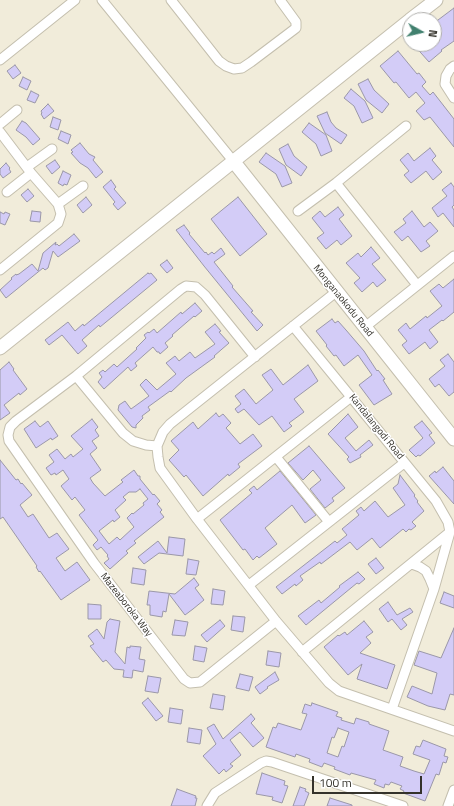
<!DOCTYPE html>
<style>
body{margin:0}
#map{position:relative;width:454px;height:806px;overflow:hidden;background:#f1ecda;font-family:"Titillium Web",sans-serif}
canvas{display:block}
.north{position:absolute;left:402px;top:12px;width:40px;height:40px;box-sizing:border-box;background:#fff;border:1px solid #aeadaa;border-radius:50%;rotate:98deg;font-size:11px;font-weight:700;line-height:16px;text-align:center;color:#34322b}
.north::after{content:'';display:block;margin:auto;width:14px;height:18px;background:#41806e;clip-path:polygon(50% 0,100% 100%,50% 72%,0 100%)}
.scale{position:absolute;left:312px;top:776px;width:110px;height:18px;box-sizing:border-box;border:2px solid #34322b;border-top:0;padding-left:5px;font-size:12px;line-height:14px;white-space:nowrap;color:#34322b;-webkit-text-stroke:3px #fff;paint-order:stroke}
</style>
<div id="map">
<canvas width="454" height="806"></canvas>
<div class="north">N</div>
<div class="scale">100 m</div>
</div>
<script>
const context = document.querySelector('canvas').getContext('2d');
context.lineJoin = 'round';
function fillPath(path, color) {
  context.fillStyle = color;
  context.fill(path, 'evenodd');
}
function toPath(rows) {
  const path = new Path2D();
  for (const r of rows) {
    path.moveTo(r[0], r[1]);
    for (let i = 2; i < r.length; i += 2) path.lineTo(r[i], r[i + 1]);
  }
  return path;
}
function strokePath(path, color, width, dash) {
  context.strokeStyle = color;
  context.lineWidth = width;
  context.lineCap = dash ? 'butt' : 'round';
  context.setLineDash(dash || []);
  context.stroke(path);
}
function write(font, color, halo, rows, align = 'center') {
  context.font = font + ' "Titillium Web",sans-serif';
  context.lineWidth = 3;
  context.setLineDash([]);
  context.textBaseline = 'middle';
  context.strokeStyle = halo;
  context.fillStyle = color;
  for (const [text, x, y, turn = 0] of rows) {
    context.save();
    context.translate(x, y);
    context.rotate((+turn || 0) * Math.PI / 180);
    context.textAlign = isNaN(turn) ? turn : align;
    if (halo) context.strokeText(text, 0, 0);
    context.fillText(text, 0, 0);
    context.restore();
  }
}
const building = toPath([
 [454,8,454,41,441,50,442,51,429,62,413,44,434,44,434,23,454,8],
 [398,51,417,74,419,73,426,82,422,86,430,95,433,92,454,119,454,147,430,117,424,120,416,111,425,103,416,92,409,98,396,82,394,83,380,66,398,51],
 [15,65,21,73,13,79,7,71,15,65],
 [23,77,31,81,27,90,19,86,23,77],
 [368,79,374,90,389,104,382,113,366,100,358,84,368,79],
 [351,89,365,101,373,118,362,123,354,106,344,98,351,89],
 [31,91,39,95,35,103,27,100,31,91],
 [48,104,54,111,44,119,41,114,42,113,41,111,48,104],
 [327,112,331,122,336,128,347,135,341,144,325,133,317,116,327,112],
 [53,117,61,120,58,130,50,127,53,117],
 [22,121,26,123,40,139,33,145,26,137,16,130,22,121],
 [309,123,326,135,332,151,321,156,316,144,302,132,309,123],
 [61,131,71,135,68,144,58,139,61,131],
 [80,143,89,154,95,157,93,160,103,172,96,178,88,168,80,163,71,153,73,152,71,150,80,143],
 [288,144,294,156,307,167,301,176,286,165,279,149,288,144],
 [430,148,436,156,432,160,442,172,433,180,426,171,411,183,404,175,409,171,400,160,408,153,414,161,430,148],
 [266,153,285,166,292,183,282,187,276,174,259,162,266,153],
 [55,160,60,167,52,174,46,166,55,160],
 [6,163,10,168,9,169,11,172,3,178,0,174,0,169,6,163],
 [63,171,71,175,67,185,64,184,63,186,58,183,63,171],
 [111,180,116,187,114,189,126,203,118,210,113,204,115,202,103,187,111,180],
 [451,183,454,187,454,205,452,207,454,210,454,227,443,213,438,217,432,208,447,196,442,190,451,183],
 [28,189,34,196,27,202,21,195,28,189],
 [86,197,92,205,83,213,77,205,86,197],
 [238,197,267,234,240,256,211,219,238,197],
 [338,207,344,215,339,219,352,236,341,245,337,240,326,249,317,238,324,233,312,218,320,211,325,217,338,207],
 [32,211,41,212,40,222,30,221,32,211],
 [412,211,424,227,430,222,438,231,426,241,430,246,421,252,408,236,402,241,394,232,406,223,403,219,412,211],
 [0,212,4,214,5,212,10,214,5,225,0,223,0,212],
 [184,225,190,233,189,234,205,253,206,252,208,255,212,252,214,254,221,248,225,254,214,262,233,286,232,287,253,311,251,312,263,325,257,331,204,266,176,230,184,225],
 [74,234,80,241,58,257,53,251,48,268,45,270,43,268,6,298,0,290,12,279,11,278,16,274,16,275,19,274,32,264,38,271,43,253,56,242,55,245,57,244,59,246,74,234],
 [371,247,380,258,372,264,386,280,377,287,373,282,362,292,354,283,360,278,346,263,358,253,361,257,371,247],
 [167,260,173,268,167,273,160,265,167,260],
 [148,273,149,274,151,273,157,280,100,327,99,325,82,340,87,346,78,354,62,335,49,345,45,340,68,322,75,331,83,324,84,326,148,273],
 [454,279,454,312,443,321,442,320,429,330,438,342,430,349,425,342,409,354,402,345,407,341,398,330,406,323,410,329,426,316,427,318,442,306,430,291,439,284,443,288,454,279],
 [195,303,202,311,195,317,194,316,172,335,173,336,165,343,168,347,160,354,159,352,157,352,153,347,135,363,137,366,131,371,128,367,104,389,98,382,102,377,99,373,103,370,105,372,114,364,117,367,137,349,136,348,146,338,144,335,148,332,149,333,154,329,157,333,181,312,182,314,195,303],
 [332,319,335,323,338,321,346,330,364,351,377,371,378,370,385,379,383,380,392,394,374,405,359,385,372,375,358,355,344,366,336,355,334,356,326,346,327,345,316,331,332,319],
 [215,324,221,331,219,332,229,343,214,356,215,357,186,378,171,392,170,391,148,407,150,410,142,416,143,418,136,425,136,428,132,427,118,410,119,405,125,401,131,409,149,396,140,385,146,379,157,390,176,374,166,363,175,356,179,361,190,352,195,358,215,344,205,332,215,324],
 [448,354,454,362,454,392,449,396,439,384,435,387,429,379,445,366,440,360,448,354],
 [9,362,14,369,13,370,27,389,20,395,19,393,4,405,10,413,0,420,0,370,9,362],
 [308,365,318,381,294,399,304,412,289,423,292,426,284,432,272,416,259,425,244,409,238,413,235,409,241,404,235,396,244,389,256,404,273,390,262,375,271,369,283,385,308,365],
 [216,413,219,417,223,414,231,423,226,428,240,444,253,434,262,446,238,464,240,467,229,476,228,474,203,496,186,475,184,477,169,460,179,450,171,441,193,422,198,429,216,413],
 [348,414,358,427,345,438,356,451,369,440,373,445,360,455,361,457,350,463,347,459,349,457,328,434,348,414],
 [92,419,98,427,95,430,99,436,92,441,97,448,90,454,101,470,90,478,93,483,105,496,123,482,121,480,134,470,138,476,140,476,140,479,153,495,154,494,160,501,157,504,162,510,160,512,164,517,134,541,136,543,126,551,128,553,110,569,104,563,109,559,107,556,108,555,101,547,97,550,93,545,98,540,79,515,85,510,75,497,72,500,61,486,69,479,63,470,56,475,55,473,51,475,46,468,54,462,49,455,57,449,65,459,71,454,73,457,83,449,71,436,92,419],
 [140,489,148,499,143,503,144,505,133,514,132,513,127,518,134,527,120,540,117,537,109,544,99,531,113,520,114,522,120,517,115,510,126,500,123,497,129,492,136,492,140,489],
 [35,421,40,427,48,421,58,436,52,440,51,438,36,448,24,429,35,421],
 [422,421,432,433,429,435,435,443,420,456,418,455,416,457,409,450,423,438,414,427,422,421],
 [309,446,345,488,332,498,334,501,325,508,310,489,321,480,313,470,303,480,288,463,309,446],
 [0,460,16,480,18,479,21,484,22,483,32,495,20,505,28,517,33,514,49,538,57,533,69,549,56,558,65,571,77,562,90,580,61,600,40,571,39,572,36,567,37,566,3,517,0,519,0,460],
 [443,467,454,481,454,504,429,476,435,471,436,473,443,467],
 [280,471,316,515,305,523,292,505,265,528,277,544,259,558,257,556,253,560,245,549,243,550,220,520,252,493,249,490,254,486,257,490,280,471],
 [400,475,415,495,414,496,418,501,417,502,424,511,412,522,416,526,411,530,409,529,406,532,403,529,380,548,372,538,357,550,350,542,321,564,320,562,300,576,303,580,296,586,295,584,282,594,276,587,335,541,337,543,347,535,342,529,359,515,356,511,361,507,364,511,375,501,388,517,405,505,393,488,398,484,400,475],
 [169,537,185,539,183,556,159,553,144,564,138,557,158,541,167,553,169,537],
 [376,558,384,568,376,574,368,564,376,558],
 [188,559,199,561,196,575,186,574,188,559],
 [133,568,146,570,144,585,131,583,133,568],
 [358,572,365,579,359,584,357,583,306,625,298,616,319,600,321,603,340,587,339,586,358,572],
 [194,578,199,585,195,588,204,600,193,609,185,615,169,594,166,612,163,611,162,617,150,615,150,605,147,605,149,591,175,594,194,578],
 [213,589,225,591,223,605,211,604,213,589],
 [444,592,454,596,454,608,440,603,444,592],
 [388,602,397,615,410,608,413,612,402,619,407,625,401,630,392,619,388,622,379,609,388,602],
 [88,604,101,605,101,619,88,619,88,604],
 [233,616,245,617,243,632,231,630,233,616],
 [110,619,120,621,115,652,125,664,127,647,130,648,130,646,141,647,139,659,145,660,143,672,133,670,132,678,123,677,124,670,114,669,106,660,103,662,90,646,94,644,88,636,97,629,104,639,107,622,110,619],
 [175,620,188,622,185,636,172,635,175,620],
 [220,620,225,626,207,642,201,635,220,620],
 [364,621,373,632,366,637,371,643,360,653,395,665,387,689,357,679,362,664,348,675,324,647,338,635,339,636,345,632,347,635,364,621],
 [454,628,454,695,450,694,445,710,428,706,407,697,412,686,432,694,437,673,414,665,419,651,441,658,454,628],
 [195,646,207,648,204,662,193,660,195,646],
 [268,651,281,653,279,667,266,665,268,651],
 [275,672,279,680,267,687,268,688,260,694,255,687,275,672],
 [240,674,253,677,249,691,236,688,240,674],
 [148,676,161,678,158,693,145,691,148,676],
 [213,694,225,696,223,710,210,708,213,694],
 [148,698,163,716,156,721,142,703,148,698],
 [312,703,338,712,336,716,342,718,341,720,354,724,356,718,369,722,369,724,389,731,383,750,403,757,400,766,414,771,424,774,430,760,413,754,416,746,420,747,423,740,446,749,444,756,448,757,446,763,443,762,439,775,436,774,425,801,403,793,404,791,400,789,402,786,391,782,389,785,385,784,384,788,374,784,376,780,351,773,350,775,334,769,335,767,324,763,322,767,309,762,310,759,296,754,295,757,266,747,273,727,276,728,278,723,301,730,307,714,302,713,305,704,311,706,312,703],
 [338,728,349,732,344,747,342,746,338,757,327,753,332,737,334,738,338,728],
 [170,708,183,710,181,724,168,722,170,708],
 [251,714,255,719,251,723,264,738,253,747,240,732,230,740,241,755,230,764,233,766,226,772,224,769,219,774,203,756,216,744,207,728,214,724,223,739,251,714],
 [189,728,202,730,200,744,187,742,189,728],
 [262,773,285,781,284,785,288,786,282,803,272,800,273,797,256,794,262,773],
 [300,787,306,789,305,791,309,793,304,806,293,806,300,787],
 [177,789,196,796,195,798,197,798,195,806,171,806,177,789],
 [330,798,352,805,352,806,327,806,330,798]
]);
fillPath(building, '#d3ccf7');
strokePath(building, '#9a97a8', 1);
const street = toPath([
 [102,0,234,162],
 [171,0,219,61,226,66,234,69,242,68,251,62,296,28,296,22,280,0],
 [0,60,75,0],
 [454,66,450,69,446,76,445,84,454,98],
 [0,124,17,110],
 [0,132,31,173,58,204,61,214,58,223,0,270],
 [27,167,52,149],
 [336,183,417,285],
 [7,192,31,173],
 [58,204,83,186],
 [298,211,336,183,406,126],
 [336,292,170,424,163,432,157,446,158,457,160,468,197,519,276,621,329,683,339,691,454,731],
 [293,326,436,501,448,522,450,532,434,589,392,709],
 [365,327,454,256],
 [255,357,205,295,196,287,186,286,181,289,76,376,16,421,10,427,8,435,9,441,94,563,184,679,190,683,200,682,276,621],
 [76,376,123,433,133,441,146,445,157,446],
 [276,457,329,522],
 [197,519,351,397],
 [412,564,420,567,426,571,430,579,434,589],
 [249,585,404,463],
 [302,652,450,532],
 [207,806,215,793,261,763,266,761,272,762,403,806],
 [448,806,454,790]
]);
const secondary = toPath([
 [410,20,436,0],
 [234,162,454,439],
 [0,348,410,20]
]);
strokePath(street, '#c4bfae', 11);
strokePath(secondary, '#c4bfae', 15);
strokePath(street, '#fff', 9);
strokePath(secondary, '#fff', 13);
write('10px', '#34322b', '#fff', [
 ["Monganaokodu Road",343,301,51],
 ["Kandalangodi Road",376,427,51],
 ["Mazeaboroka Way",126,605,52]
]);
</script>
